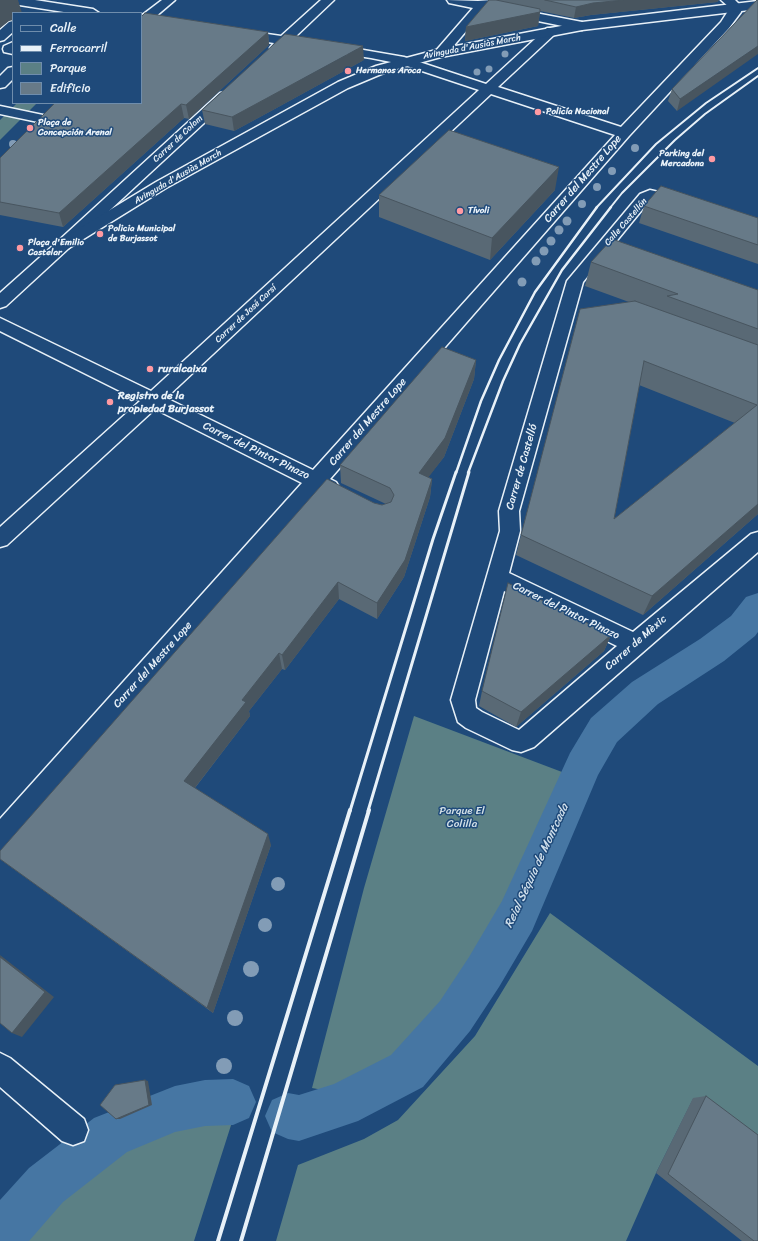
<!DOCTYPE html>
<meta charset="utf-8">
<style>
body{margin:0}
#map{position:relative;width:758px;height:1241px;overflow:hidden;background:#1f4a7a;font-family:Sriracha,sans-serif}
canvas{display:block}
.legend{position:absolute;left:12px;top:12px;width:130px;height:92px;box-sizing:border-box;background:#1f4a7a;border:1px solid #6f8dac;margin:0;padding:5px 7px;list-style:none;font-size:12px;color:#e8f1f8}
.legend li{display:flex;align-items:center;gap:8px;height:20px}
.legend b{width:20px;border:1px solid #6f8dac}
</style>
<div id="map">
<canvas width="758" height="1241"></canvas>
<ul class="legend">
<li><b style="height:5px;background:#1f4a7a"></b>Calle</li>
<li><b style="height:5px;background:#e8f1f8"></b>Ferrocarril</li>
<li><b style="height:11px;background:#5b8085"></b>Parque</li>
<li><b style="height:11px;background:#677a88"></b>Edificio</li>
</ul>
</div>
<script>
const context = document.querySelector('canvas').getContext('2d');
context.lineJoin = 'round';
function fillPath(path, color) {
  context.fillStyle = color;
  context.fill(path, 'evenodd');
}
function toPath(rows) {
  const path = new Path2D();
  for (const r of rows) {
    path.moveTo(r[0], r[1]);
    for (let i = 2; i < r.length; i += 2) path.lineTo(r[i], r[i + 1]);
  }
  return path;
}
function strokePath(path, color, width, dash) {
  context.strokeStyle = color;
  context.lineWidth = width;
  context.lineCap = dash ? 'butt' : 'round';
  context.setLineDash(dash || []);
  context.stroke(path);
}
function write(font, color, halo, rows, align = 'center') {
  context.font = font + ' Sriracha,sans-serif';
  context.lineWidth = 3;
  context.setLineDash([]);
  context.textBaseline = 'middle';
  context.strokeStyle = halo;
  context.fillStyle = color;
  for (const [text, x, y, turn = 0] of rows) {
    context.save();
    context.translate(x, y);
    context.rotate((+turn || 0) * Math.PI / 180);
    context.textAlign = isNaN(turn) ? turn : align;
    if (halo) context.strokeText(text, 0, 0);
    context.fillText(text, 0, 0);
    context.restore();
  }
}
fillPath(toPath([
 [17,103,37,103,28,112,11,109],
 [5,115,22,118,0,140,0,120],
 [414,716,562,772,521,872,501,916,478,956,438,1017,405,1051,379,1067,345,1083,323,1090,312,1088,364,888],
 [550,913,758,1066,758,1147,693,1099,656,1173,626,1241,276,1241,298,1165,364,1139,398,1120,475,1036],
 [205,1117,233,1119,194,1241,19,1241,49,1205,88,1168,145,1134,174,1124]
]), '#5b8085');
fillPath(toPath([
 [758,593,758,632,755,636,724,661,658,704,617,742,598,775,532,931,499,987,470,1031,423,1087,358,1121,299,1141,288,1139,272,1132,265,1116,272,1100,288,1093,299,1095,334,1084,391,1055,440,1001,469,957,502,901,570,753,591,718,632,682,700,639,731,616,746,597,758,593],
 [233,1079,249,1086,256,1102,249,1118,233,1125,205,1126,175,1132,127,1152,63,1202,29,1241,0,1241,0,1200,29,1168,94,1118,175,1086,205,1080,233,1079]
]), '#4676a3');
const street = toPath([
 [7,0,35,0,93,9,99,13,70,13,13,4,7,0],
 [162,0,175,0,148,23,141,23,141,16,162,0],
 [321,0,334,0,294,38,404,57,486,84,547,28,555,28,557,31,555,34,498,87,621,127,721,22,730,8,721,0,735,0,742,7,741,12,729,28,629,136,330,479,336,482,339,487,336,492,329,495,319,491,9,847,0,851,0,819,302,483,155,409,7,545,0,547,0,527,140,401,0,331,0,318,151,391,479,90,401,64,371,58,287,45,281,51,276,52,270,48,274,43,240,38,234,34,240,30,281,36,321,0],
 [491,94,615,135,313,470,166,398,491,94],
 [447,0,478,1,492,0,489,4,582,22,588,26,582,30,484,10,445,56,440,57,434,53,473,8,449,3,447,0],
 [13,21,13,32,4,40,0,41,0,30,9,22,13,21],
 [13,42,13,54,4,52,3,49,4,46,13,42],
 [13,67,13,79,5,87,0,88,0,76,8,68,13,67],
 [225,92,230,93,232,96,230,99,69,248,63,250,57,248,55,245,57,242,220,93,225,92],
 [0,106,43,115,45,118,43,121,38,122,0,114,0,106],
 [650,190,663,193,685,201,688,204,685,207,680,209,650,200,583,282,519,511,520,531,509,573,633,632,751,534,758,532,758,552,534,747,521,752,512,750,466,728,458,722,451,700,500,531,499,511,567,281,640,194,650,190],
 [504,591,617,646,519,730,482,712,476,708,475,700,504,591],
 [0,1053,10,1058,84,1119,88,1130,84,1141,73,1145,62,1141,0,1087,0,1053]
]);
const secondary = toPath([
 [758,1,758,9,582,30,441,57,386,72,348,88,166,188,69,248,6,306,0,308,0,293,57,242,156,182,338,82,376,66,440,49,582,22,758,1]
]);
strokePath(street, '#e8f1f8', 3);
strokePath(secondary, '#e8f1f8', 3);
fillPath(street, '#1f4a7a');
fillPath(secondary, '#1f4a7a');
strokePath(toPath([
 [596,208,656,144,706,103,758,68],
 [610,208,622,193,675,140,705,114,758,76]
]), '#e8f1f8', 2);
strokePath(toPath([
 [456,473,481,401,499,360,535,292,597,207],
 [468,473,503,381,520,344,562,270,611,207]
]), '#e8f1f8', 2.5);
strokePath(toPath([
 [350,811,433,539,456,472],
 [368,811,469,472]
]), '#e8f1f8', 3);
strokePath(toPath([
 [218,1241,350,810],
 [241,1241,369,810]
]), '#e8f1f8', 4);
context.fillStyle = '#829cb6';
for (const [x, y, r] of [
 [505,54,3.5],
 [489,69,3.5],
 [477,72,3.5],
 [13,144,4],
 [635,148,4],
 [612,171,4],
 [597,187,4],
 [582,204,4],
 [567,221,4.5],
 [559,230,4.5],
 [551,241,4.5],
 [544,251,4.5],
 [536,261,4.5],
 [522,282,4.5],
 [278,884,7],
 [265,925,7],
 [251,969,8],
 [235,1018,8],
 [224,1066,8]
]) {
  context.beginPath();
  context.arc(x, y, r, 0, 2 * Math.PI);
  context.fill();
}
fillPath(toPath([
 [489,0,719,0,717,2,591,15,574,18,540,11,538,26,465,41,466,27],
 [757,0,677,111,668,101,672,89],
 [268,32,269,45,189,119,184,118,63,227,0,215,0,158],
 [364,60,271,111,234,131,205,124,202,110],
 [555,190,490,260,379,217,379,195],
 [644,206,758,218,758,264,639,223],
 [591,262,758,290,758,514,643,615,516,555,521,535,629,302,585,286],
 [639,385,735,423,614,519],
 [476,360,474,379,444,457,428,477,432,479,430,497,404,577,377,619,339,599,285,670,282,669,249,711,250,716,195,788,271,845,213,1013,0,859,374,503,382,505,386,504,341,483,340,465],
 [611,635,604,651,516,727,479,706,482,691],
 [706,1096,758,1241,742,1241,656,1173,693,1098]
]), '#596975');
fillPath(toPath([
 [0,0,18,0,22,13,13,13,13,20,9,21,0,28],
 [624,0,719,0,717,2,591,15,574,18,576,7,593,3],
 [540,12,538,26,465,41,466,27],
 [268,32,269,45,189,119,186,105],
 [363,46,364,60,271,111,234,131,232,117,269,97],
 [758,46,758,54,677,111,680,99],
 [181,104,184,118,63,227,59,213],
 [559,167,555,190,490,260,492,238],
 [476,360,474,379,444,457,418,491,419,473],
 [432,479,430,497,404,577,377,619,377,603],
 [758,504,758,514,643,615,652,596],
 [338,582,339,599,285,670,282,655],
 [611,635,604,651,516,727,521,712],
 [279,653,282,669,249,711,250,716,190,794,184,781,242,700],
 [268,834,271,845,213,1013,207,1008],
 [0,955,54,997,22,1037,12,1033],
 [145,1080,148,1081,152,1105,120,1119,116,1119]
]), '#48555f');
const building = toPath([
 [489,0,496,0,540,9,540,12,466,27,489,0],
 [545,0,624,0,593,3,576,7,545,0],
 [757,0,758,0,758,46,680,99,672,89,757,0],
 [145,13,268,32,186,105,181,104,59,213,0,202,0,158,55,103,141,103,141,17,145,13],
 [285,34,363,46,269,97,232,117,202,110,285,34],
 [449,130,559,167,492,238,379,195,449,130],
 [661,186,758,218,758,245,644,206,661,186],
 [612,239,758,290,758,329,667,296,678,294,591,262,612,239],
 [635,301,758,345,758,504,652,596,521,535,580,309,635,301],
 [644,361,757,405,614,519,644,361],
 [442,347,476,360,445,438,419,473,432,479,405,560,377,603,338,582,282,655,279,653,242,700,246,702,184,781,268,834,207,1008,0,859,0,851,327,479,374,503,382,505,391,502,394,495,390,488,340,465,442,347],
 [508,583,611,635,521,712,482,691,508,583],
 [0,957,45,992,12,1033,0,1023,0,957],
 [145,1080,149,1105,116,1119,100,1105,115,1085,145,1080],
 [706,1096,758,1135,758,1241,754,1241,668,1174,706,1096]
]);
fillPath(building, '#677a88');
strokePath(building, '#48555f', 1);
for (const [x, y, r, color] of [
 [348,71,4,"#ff9aa2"],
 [538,112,4,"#ff9aa2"],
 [30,128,4,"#ff9aa2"],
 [712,159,4,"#ff9aa2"],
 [460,211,4,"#ff9aa2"],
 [100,234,4,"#ff9aa2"],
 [20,248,4,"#ff9aa2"],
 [150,369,4,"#ff9aa2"],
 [110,402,4,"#ff9aa2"]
]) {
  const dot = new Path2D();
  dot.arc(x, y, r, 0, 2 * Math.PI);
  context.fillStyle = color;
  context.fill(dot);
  strokePath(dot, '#1f4a7a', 1.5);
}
write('9px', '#e8f1f8', '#1f4a7a', [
 ["Avinguda d'Ausiàs March",472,47,-11],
 ["Carrer de Colom",178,139,-43],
 ["Avinguda d'Ausiàs March",178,177,-30],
 ["Calle Castellón",626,222,-49],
 ["Carrer de José Carsí",246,314,-43]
]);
write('bold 9px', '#e8f1f8', '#1f4a7a', [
 ["Hermanos Aroca",356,71],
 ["Policía Nacional",546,112],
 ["Plaça de",38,123],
 ["Concepción Arenal",38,133],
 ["Parking del",704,154,"right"],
 ["Mercadona",704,164,"right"],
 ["Tívoli",468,211],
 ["Policia Municipal",108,229],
 ["de Burjassot",108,239],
 ["Plaça d'Emilio",28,243],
 ["Castelar",28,253]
], 'left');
write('11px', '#e8f1f8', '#1f4a7a', [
 ["Carrer del Mestre Lope",583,179,-49],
 ["Carrer del Mestre Lope",368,422,-49],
 ["Carrer del Pintor Pinazo",256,451,26],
 ["Carrer de Castelló",522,467,-74],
 ["Carrer del Pintor Pinazo",566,611,26],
 ["Carrer de Mèxic",636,643,-41],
 ["Carrer del Mestre Lope",153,665,-48]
]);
write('bold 11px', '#e8f1f8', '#1f4a7a', [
 ["ruralcaixa",158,369],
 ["Registro de la",118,396],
 ["propiedad Burjassot",118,409]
], 'left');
write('11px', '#d3e0e7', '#1f4a7a', [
 ["Parque El",462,811],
 ["Colilla",462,824]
]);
write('italic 12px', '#d0dfeb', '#1f4a7a', [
 ["Reial Séquia de Montcada",537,866,-65]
]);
</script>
